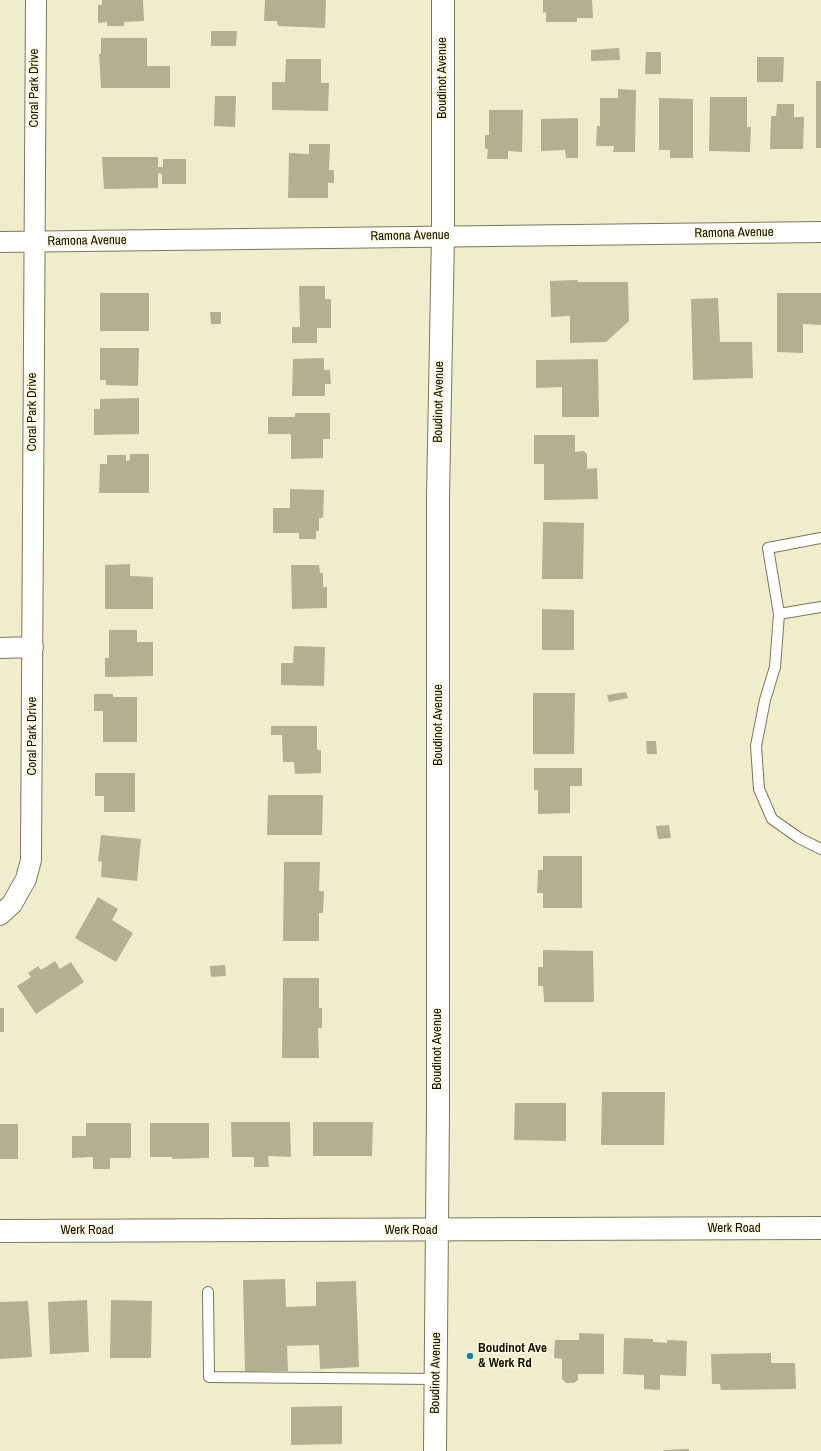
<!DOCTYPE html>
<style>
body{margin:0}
canvas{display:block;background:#f0edcc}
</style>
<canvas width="821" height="1451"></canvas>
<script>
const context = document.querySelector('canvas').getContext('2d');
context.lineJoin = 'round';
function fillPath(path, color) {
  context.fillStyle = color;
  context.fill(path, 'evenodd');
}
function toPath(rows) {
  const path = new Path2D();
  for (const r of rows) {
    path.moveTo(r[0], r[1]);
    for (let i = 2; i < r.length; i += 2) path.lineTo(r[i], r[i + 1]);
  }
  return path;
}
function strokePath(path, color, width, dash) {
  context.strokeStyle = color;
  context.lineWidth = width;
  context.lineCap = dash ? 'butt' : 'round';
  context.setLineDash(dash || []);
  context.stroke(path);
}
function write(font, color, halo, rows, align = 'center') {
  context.font = font + ' "Archivo Narrow",sans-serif';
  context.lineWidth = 3;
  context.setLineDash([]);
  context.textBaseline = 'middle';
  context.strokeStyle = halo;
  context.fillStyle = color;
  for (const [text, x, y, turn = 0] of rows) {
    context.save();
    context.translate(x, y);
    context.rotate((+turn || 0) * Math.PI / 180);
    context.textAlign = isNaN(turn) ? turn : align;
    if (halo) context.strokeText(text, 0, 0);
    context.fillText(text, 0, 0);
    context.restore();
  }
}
fillPath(toPath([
 [102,0,143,0,144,21,124,22,124,26,107,26,107,22,98,23,98,5,102,5],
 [265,0,326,0,325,28,278,26,277,21,264,21],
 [543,0,592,0,593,18,577,18,577,22,546,22,546,12,543,13],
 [211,31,237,31,236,46,211,46],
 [101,38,147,38,147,66,170,66,170,88,101,88,99,54,101,54],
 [619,48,620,60,591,61,591,50],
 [646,52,661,52,661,74,645,74],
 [757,57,784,57,783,82,757,82],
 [286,59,321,59,321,83,329,83,328,111,272,110,272,82,285,82],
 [816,81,821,81,821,148,816,148],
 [618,89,636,90,635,152,613,152,614,146,596,146,597,126,600,126,600,98,618,98],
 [215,96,236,96,235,127,214,126],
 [710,97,747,97,747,127,751,127,750,152,709,151],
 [659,98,693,99,693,158,670,158,670,150,659,150],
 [777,104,794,104,794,117,804,117,803,149,770,149,771,116,776,116],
 [489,110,523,110,522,152,508,151,508,159,487,159,488,149,485,149,485,135,489,135],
 [578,118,578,158,566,158,565,150,541,151,541,119],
 [309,144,330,144,329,170,334,170,334,183,328,183,328,198,288,198,289,153,309,154],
 [102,157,158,157,158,167,163,167,163,159,186,159,186,184,162,184,162,174,158,173,158,188,104,189],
 [578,280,578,282,628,282,629,321,606,342,570,343,570,316,551,317,550,281],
 [299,286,325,286,325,299,331,299,331,328,317,328,317,343,292,343,292,327,300,327],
 [100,293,149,293,149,331,100,331],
 [777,293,821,293,821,325,803,324,803,353,777,352],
 [718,298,720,342,752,342,753,378,693,380,691,299],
 [210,312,221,312,221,324,211,324],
 [100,348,139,348,138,386,106,385,106,380,100,380],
 [324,358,324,370,330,370,331,384,325,384,325,396,292,396,293,359],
 [598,359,599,417,562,417,562,387,536,388,536,360],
 [139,398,139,434,94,435,94,409,100,409,100,399],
 [295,413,330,413,330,439,323,439,323,458,291,459,291,434,268,434,268,417,295,417],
 [534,435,575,435,575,452,584,451,587,454,587,469,597,468,598,499,544,500,544,464,534,464],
 [130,454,149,454,149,493,99,493,100,464,107,464,107,455,126,455,126,461,130,460],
 [290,489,324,490,323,518,319,518,319,531,316,531,316,539,299,539,299,533,273,533,273,508,290,508],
 [543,522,584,523,583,579,542,579],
 [130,564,130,576,153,577,153,609,105,609,105,565],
 [291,565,319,565,320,573,323,573,323,587,327,587,327,608,292,609],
 [542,609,574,610,574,650,542,650],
 [109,630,137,630,137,642,153,642,153,676,105,677,105,658,109,658],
 [294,646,325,647,324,686,281,685,281,663,293,663],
 [626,692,628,698,609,702,607,695],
 [533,693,575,693,574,754,533,754],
 [94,694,113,694,113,697,137,697,137,742,103,742,103,711,94,711],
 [271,726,317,726,317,750,321,750,321,773,295,774,294,762,283,762,282,735,271,735],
 [646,741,656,741,657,754,647,754],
 [534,768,582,768,582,786,570,786,570,813,538,814,538,790,534,790],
 [95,773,135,773,135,812,104,812,104,796,95,796],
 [268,795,323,795,322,835,267,835],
 [669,825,671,838,658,839,656,826],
 [101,835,141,839,137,881,101,877,102,862,98,861],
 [543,856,582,856,582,908,543,908,543,893,537,893,538,870,543,870],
 [284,862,320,862,319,891,324,891,323,913,319,913,319,941,283,941],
 [98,897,118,909,112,920,133,933,116,962,75,938],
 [543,950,593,951,594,1002,544,1002,543,986,538,986,538,967,543,967],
 [55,961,60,969,71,962,84,982,36,1014,17,986,31,977,28,973,38,966,41,970],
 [225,965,226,976,211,977,210,966],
 [283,978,319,978,319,1008,322,1008,322,1028,318,1028,319,1058,282,1058],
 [0,1008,4,1008,4,1032,0,1032],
 [602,1092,665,1092,664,1145,601,1145],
 [515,1103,566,1103,566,1141,514,1140],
 [231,1122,290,1122,291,1157,268,1156,269,1167,254,1167,254,1157,232,1157],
 [313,1122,373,1122,372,1156,313,1156],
 [86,1123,131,1123,131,1158,110,1158,110,1169,93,1169,93,1157,72,1158,72,1136,86,1136],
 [150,1123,209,1123,209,1158,172,1159,172,1157,150,1157],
 [0,1124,18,1124,18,1159,0,1159],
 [285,1279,286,1307,316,1306,316,1282,356,1281,359,1367,320,1369,319,1345,287,1346,288,1371,245,1372,243,1280],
 [87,1300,89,1352,50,1354,48,1302],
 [111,1300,152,1301,151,1358,110,1358],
 [28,1301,32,1357,0,1359,0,1302],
 [579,1333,604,1334,604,1374,578,1374,578,1380,574,1383,566,1383,562,1379,562,1359,554,1358,555,1340,579,1340],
 [624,1338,653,1339,653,1342,667,1343,667,1340,687,1341,686,1376,660,1375,660,1390,644,1389,644,1375,623,1374],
 [771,1353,771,1363,795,1363,796,1389,721,1390,720,1384,712,1384,711,1354],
 [342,1406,342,1444,291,1445,291,1407],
 [689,1449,689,1451,663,1451,663,1450]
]), '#b3b091');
const service = toPath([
 [821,538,768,548,779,614,821,607],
 [779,614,775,667,765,700,756,746,759,789,772,819,799,838,821,849],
 [208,1292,209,1377,436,1379]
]);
const minor = toPath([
 [0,242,821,232],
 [0,648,33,647],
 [0,915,12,904,26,879,31,860,36,0]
]);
const tertiary = toPath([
 [0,1231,821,1228],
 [435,1451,438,1109,438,497,443,235,443,0]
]);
strokePath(service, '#7a785a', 12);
strokePath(minor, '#7a785a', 22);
strokePath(tertiary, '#7a785a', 24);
strokePath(service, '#fff', 10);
strokePath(minor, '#fff', 20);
strokePath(tertiary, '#fff', 22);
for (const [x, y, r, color] of [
 [470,1356,4,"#0786a9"]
]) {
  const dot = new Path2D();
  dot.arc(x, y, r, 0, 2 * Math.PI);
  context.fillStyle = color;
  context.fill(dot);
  strokePath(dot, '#fdfbd9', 1.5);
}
write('13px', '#100f05', '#fdfbd9', [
 ["Boudinot Avenue",443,78,-90],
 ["Coral Park Drive",35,88,-90],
 ["Ramona Avenue",734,233,-1],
 ["Ramona Avenue",410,236,-1],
 ["Ramona Avenue",87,241,-1],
 ["Boudinot Avenue",439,402,-89],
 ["Coral Park Drive",33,412,-90],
 ["Boudinot Avenue",439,725,-90],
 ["Coral Park Drive",33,736,-90],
 ["Boudinot Avenue",438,1049,-90],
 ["Werk Road",734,1229],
 ["Werk Road",87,1231],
 ["Werk Road",411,1231],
 ["Boudinot Avenue",436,1373,-89]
]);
write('bold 13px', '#100f05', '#fdfbd9', [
 ["Boudinot Ave",478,1349],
 ["& Werk Rd",478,1364]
], 'left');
</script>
